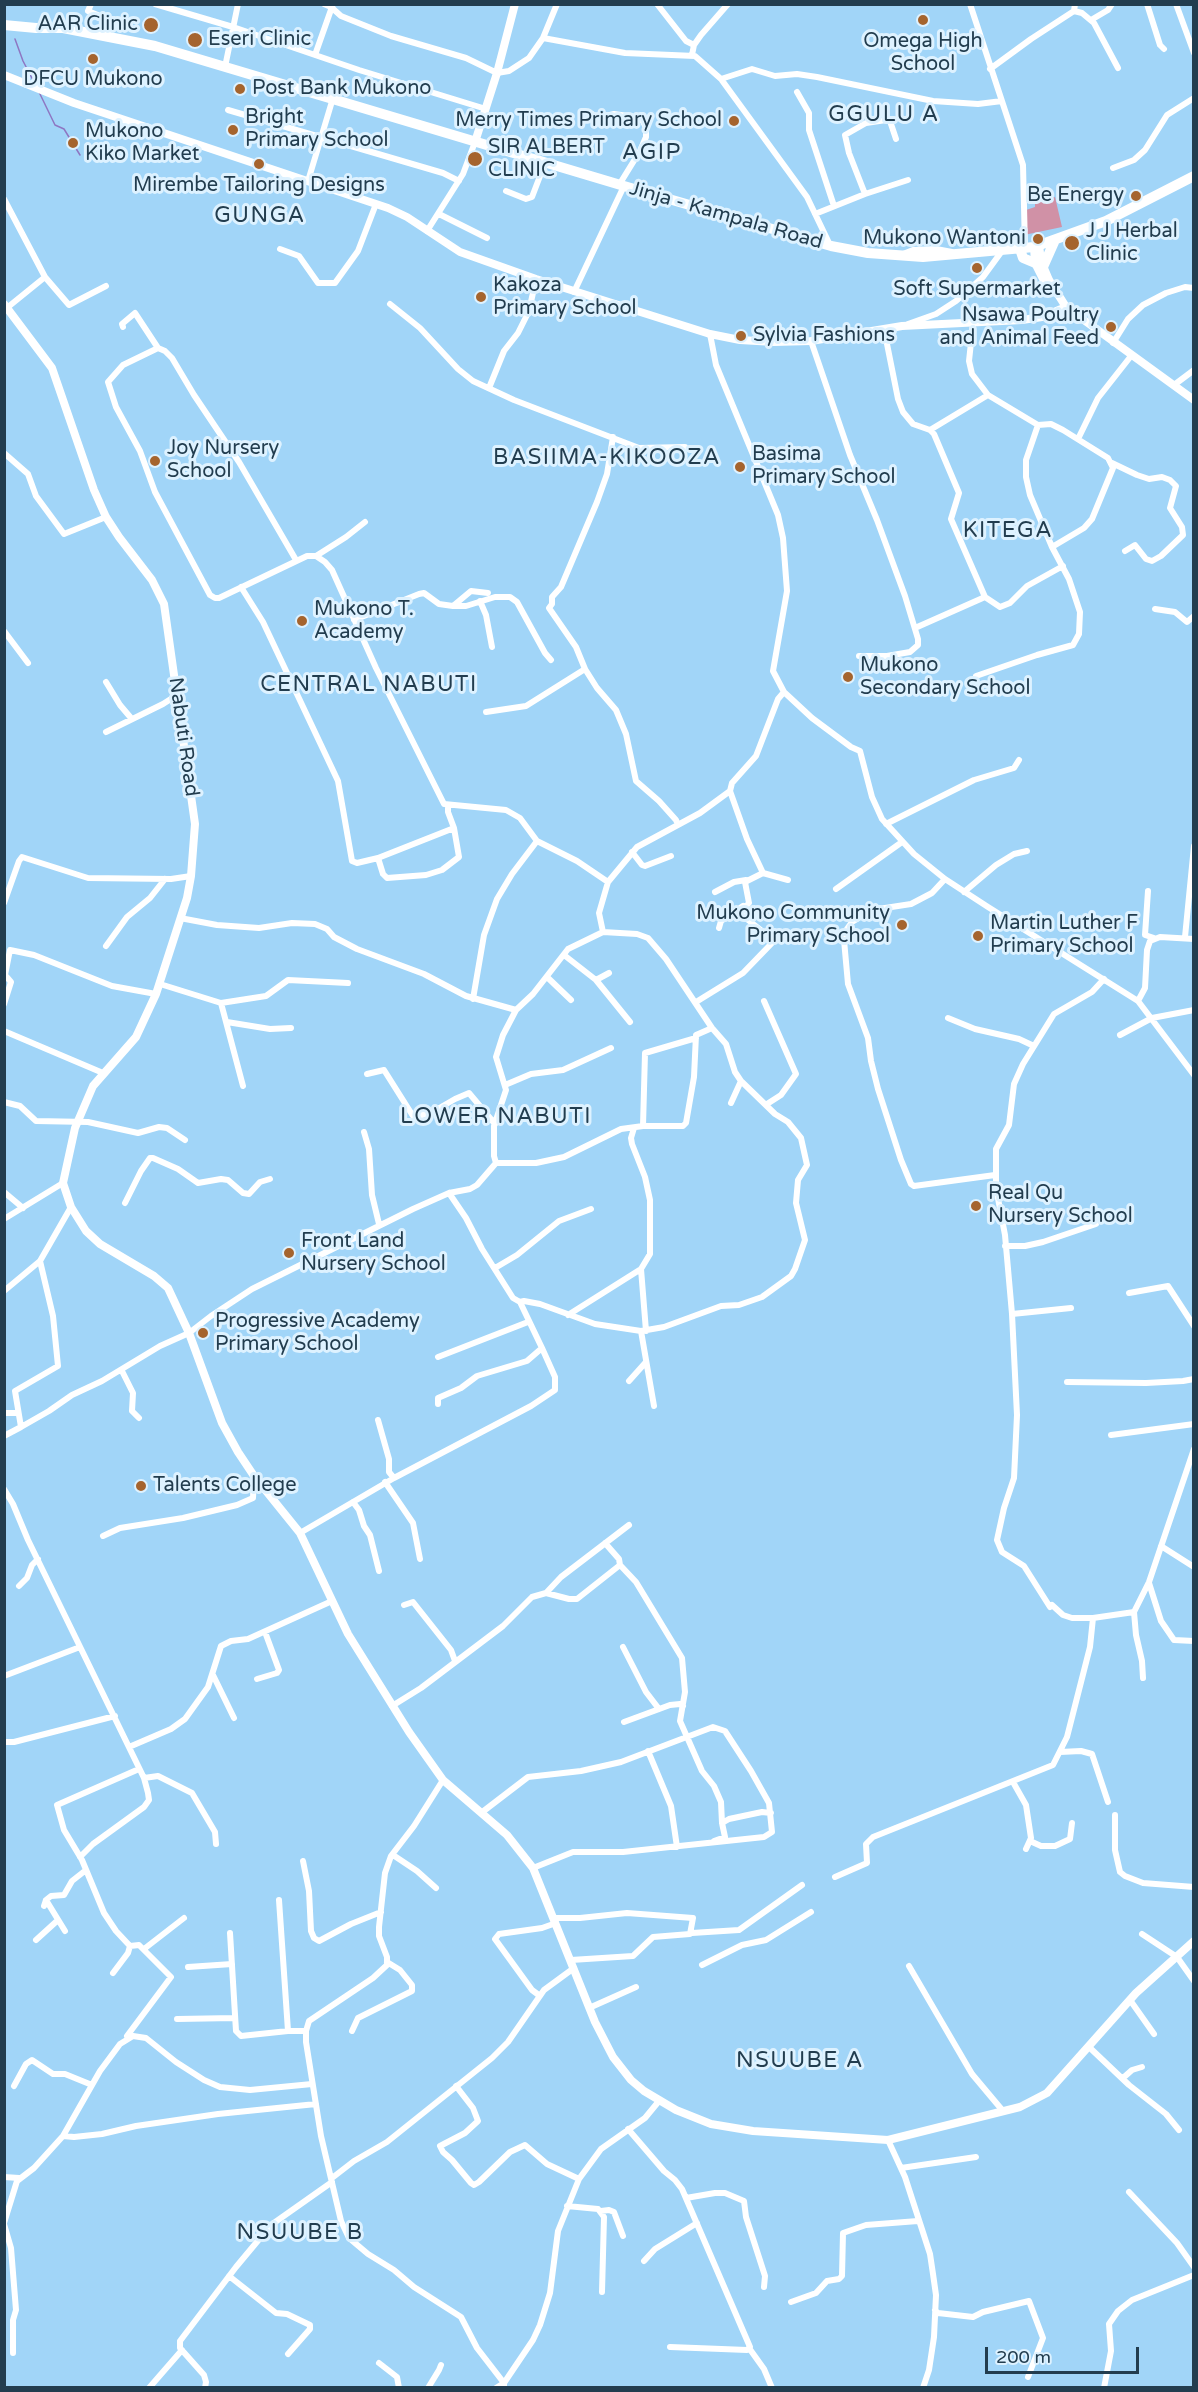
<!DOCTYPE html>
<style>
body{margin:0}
#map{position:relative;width:1198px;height:2392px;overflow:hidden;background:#a1d5f8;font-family:"Varela Round",sans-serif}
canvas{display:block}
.frame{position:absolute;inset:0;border:6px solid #223d4f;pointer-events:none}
.scale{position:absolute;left:985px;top:2347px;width:154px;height:27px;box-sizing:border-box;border:3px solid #223d4f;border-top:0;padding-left:8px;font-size:18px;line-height:21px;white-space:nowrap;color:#223d4f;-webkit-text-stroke:4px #def2ff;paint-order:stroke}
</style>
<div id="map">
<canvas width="1198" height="2392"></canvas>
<div class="frame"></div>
<div class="scale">200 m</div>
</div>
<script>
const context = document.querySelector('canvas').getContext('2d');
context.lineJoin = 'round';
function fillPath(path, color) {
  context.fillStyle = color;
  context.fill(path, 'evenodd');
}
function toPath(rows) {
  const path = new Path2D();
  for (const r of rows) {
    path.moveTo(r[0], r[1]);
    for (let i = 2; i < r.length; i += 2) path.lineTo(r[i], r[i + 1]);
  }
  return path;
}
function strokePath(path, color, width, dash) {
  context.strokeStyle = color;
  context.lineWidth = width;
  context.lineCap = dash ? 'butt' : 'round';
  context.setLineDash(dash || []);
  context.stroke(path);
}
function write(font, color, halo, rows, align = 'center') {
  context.font = font + ' "Varela Round",sans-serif';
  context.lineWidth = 6;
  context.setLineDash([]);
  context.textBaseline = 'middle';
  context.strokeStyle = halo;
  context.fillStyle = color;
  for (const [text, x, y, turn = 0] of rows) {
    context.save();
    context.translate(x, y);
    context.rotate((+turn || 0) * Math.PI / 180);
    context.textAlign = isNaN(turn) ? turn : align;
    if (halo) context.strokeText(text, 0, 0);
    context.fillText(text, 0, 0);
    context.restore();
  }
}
fillPath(toPath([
 [1055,197,1062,227,1024,235,1023,211,1035,207,1035,204]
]), '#d091a6');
strokePath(toPath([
 [15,39,23,61,34,82],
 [39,92,55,125,64,129,80,155]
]), '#8e76c2', 1.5);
strokePath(toPath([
 [91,4,88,11,105,18,98,34],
 [155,4,233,27,359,70,486,109],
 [324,4,331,7,341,16,391,36,466,58,497,73,509,71,529,58,543,38,557,4],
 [657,4,686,41,694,45],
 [970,4,1023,165,1025,248],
 [1147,4,1160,45,1164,49],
 [1176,4,1194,53],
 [1074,11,1082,13,1094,23,1118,68],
 [1091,20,1108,10,1112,4],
 [543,38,625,53,695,56,721,79,807,197,830,245],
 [315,55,333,4],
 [692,55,694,45,701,35,728,4],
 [225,67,238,4],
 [990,69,1031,39,1074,11,1075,4],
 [721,79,752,69,775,76,797,74,817,77,933,101,978,104,1002,101],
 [797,92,809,113,809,130,834,206],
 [228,110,443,173,459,181],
 [589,112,598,118,614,114,635,117,643,121,646,128,646,137,640,151,619,185],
 [1113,168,1134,160,1145,150,1167,115,1194,98],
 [308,181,333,98],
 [506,191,526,199,532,197,545,163],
 [865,194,908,180],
 [4,199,45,277,8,307],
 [439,214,487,238],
 [815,214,865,194,849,153,845,135,866,123,886,120,890,121,896,139],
 [427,231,463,174,475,142],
 [280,249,299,256,318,283,335,283,358,251,376,204],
 [903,254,913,250,936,249,952,252],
 [45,277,69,305,106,286],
 [574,292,624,186],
 [390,304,420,328,458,369,473,381,514,400,639,448,685,447],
 [908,324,936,314,956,301,983,277,1002,251],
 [973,324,969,361,972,374,988,395,1038,425,1026,460,1026,477,1030,495,1052,547,1069,579,1080,612,1079,634,1073,645,1037,655,976,676],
 [123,327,122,324,135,313,158,348],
 [884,329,898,399,903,412,913,424,930,430,934,434,959,493,951,519,985,597,1000,607,1010,603,1027,586,1063,566],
 [710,334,716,365,778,515,783,538,787,591,773,671,784,692,812,718,851,747,860,751,872,797,882,819,914,854,945,879,988,907,1138,1001,1194,1075],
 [811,341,850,455,877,520,905,596,918,639,918,645,910,652,887,656,859,656],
 [1113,343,1128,319,1143,305,1166,293,1185,287,1194,288],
 [1174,385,1194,370],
 [489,388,504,351,518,333,529,311,536,279],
 [1038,425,1051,424,1063,430,1108,458,1113,468,1092,519,1084,528,1052,547],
 [930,430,988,395],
 [1078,439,1098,398,1131,356],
 [4,453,28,474,36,496,64,534,106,517],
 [1112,463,1137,475,1149,479,1162,477,1170,480,1176,486,1170,508,1182,527,1183,535,1161,556,1152,561,1146,559,1135,545,1125,551],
 [316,556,346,537,365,522],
 [296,560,239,462,194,395,172,358,165,351,158,348,123,365,108,382,116,407,140,451,155,492,210,595,215,598,219,598,307,556,316,556,325,562,332,570,376,668,444,804,506,810,520,818,537,841,577,861,608,882],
 [241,587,263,622,338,781,352,861,357,863,378,858,454,828,448,812,448,806],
 [480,601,486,615,492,647],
 [454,606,466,606,495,597,510,597,517,602,545,653,551,660],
 [1155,609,1175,612,1187,622,1194,616],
 [354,620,419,594,424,593,439,604,453,606,471,591,488,593],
 [915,628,985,597],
 [4,631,28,663],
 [585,669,576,647,549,608,552,604,552,597,561,587,597,502,607,474,613,437],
 [106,682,120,705,131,718],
 [486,712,526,706,585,669,597,688,616,710,626,734,636,781,659,801,676,820,678,825],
 [106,732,163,704,177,695],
 [886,824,974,780,1014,768,1019,760],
 [632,852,642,865,645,866,671,856],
 [378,858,383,874,387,878,426,875,442,870,459,857,454,828],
 [763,873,788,880],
 [945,879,932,893,911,904,872,910,852,922,847,929,844,940,848,984,868,1038,871,1061,878,1089,901,1160,911,1184,914,1186,995,1175],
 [836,889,902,842],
 [1148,891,1145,935,1154,938],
 [715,892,734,882,746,880],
 [964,892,996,865,1014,854,1027,851],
 [4,903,19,861,22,857,88,878,171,879,191,876],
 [180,918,217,925,259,928,292,923,315,924,327,929,334,937,357,949,424,974,466,996,516,1010],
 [719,928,721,921,743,906],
 [603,932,599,913,608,882,637,847,700,813,730,791,732,783,756,756,778,699,784,692],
 [1185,937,1194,846],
 [106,946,127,917,150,898,165,879],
 [564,955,596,980,630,1022],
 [547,977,571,1000],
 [1104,979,1092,992,1054,1014,1023,1064,1014,1084,1009,1125,996,1149,996,1188,1005,1235,1012,1314,1017,1415,1014,1478,1004,1508,997,1540,1002,1552,1024,1566,1050,1607,1052,1605,1063,1615,1072,1618,1093,1618,1134,1612],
 [596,980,609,973],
 [160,984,221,1003,266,996,288,980,348,983],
 [473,999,484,935,497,899,512,874,537,841],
 [764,1001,796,1074,781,1095,767,1104],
 [1138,1001,1145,988,1147,950,1150,941,1160,937,1194,939],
 [696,1002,743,973,772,943,771,938,743,916,741,911,749,903,745,882,763,873,747,839,730,791],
 [221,1003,243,1086],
 [4,1004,11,982,5,975,10,950,34,955,112,986,156,994],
 [948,1018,975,1029,1019,1039,1034,1046],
 [227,1022,270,1029,291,1028],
 [4,1031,103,1073],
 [1120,1035,1152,1018,1194,1010],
 [367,1074,384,1070,413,1116,429,1114,455,1099,469,1093,495,1124],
 [505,1085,531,1074,563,1070,611,1048],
 [4,1102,20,1106,36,1121,88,1122,138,1133,159,1127,167,1128,185,1140],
 [731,1103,741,1081],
 [643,1126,645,1053,696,1038],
 [364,1132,369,1149,372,1195,379,1224],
 [496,1163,536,1163,564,1157,621,1129,643,1126,683,1126,686,1123,694,1077,696,1035,712,1028],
 [4,1192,23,1208],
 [125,1203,141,1171,150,1158,153,1158,178,1169,198,1183,221,1179,228,1180,243,1193,249,1194,260,1182,270,1179],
 [4,1219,63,1183],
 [1005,1246,1025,1246,1043,1242,1096,1224],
 [495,1268,517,1255,559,1221,591,1209],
 [641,1269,646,1331],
 [4,1291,40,1261,71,1207],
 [1129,1293,1168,1286,1194,1326],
 [1012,1314,1071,1308],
 [568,1315,641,1269,650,1254,650,1200,645,1177,632,1144,631,1138,634,1128],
 [641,1331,654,1406],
 [438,1357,528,1322],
 [122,1371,133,1393,132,1411,139,1418],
 [629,1381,646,1362],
 [1067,1382,1146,1383,1183,1381,1194,1379],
 [438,1404,438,1398,461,1388,477,1376,527,1361,542,1348,520,1302],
 [4,1413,18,1413],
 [21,1427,49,1411,72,1395,102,1381,160,1346,189,1333,211,1316,252,1289,413,1209,449,1193,470,1189,477,1185,496,1163,494,1156,494,1126,506,1090,496,1057,503,1035,516,1010,533,994,568,949,603,932,637,934,648,938,666,959,712,1028,726,1044,735,1072,741,1081,775,1114,788,1122,801,1138,807,1165,798,1180,796,1203,805,1240,795,1269,791,1276,762,1297,739,1305,721,1306,664,1327,641,1331,595,1324,540,1304,524,1301,520,1302,513,1298,482,1249,466,1218,449,1193],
 [1111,1435,1194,1424],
 [4,1436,21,1427,15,1391,58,1366,53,1316,40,1261],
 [394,1478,531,1406,555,1390,555,1377,542,1348],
 [385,1482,413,1523,420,1559],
 [4,1489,13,1504,28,1540,144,1778,148,1793,149,1800,144,1807,93,1844,80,1857],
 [353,1502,359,1510,364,1526,370,1535,379,1571],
 [300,1533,394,1478,389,1472,389,1459,378,1420],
 [103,1536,120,1528,183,1518,237,1505,253,1498,254,1477],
 [605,1543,619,1559,620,1565,636,1582,682,1658,685,1692,680,1721,702,1771,714,1786,721,1802,722,1823],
 [1161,1546,1194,1567],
 [1149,1583,1161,1621,1174,1640,1194,1641],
 [19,1586,27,1578,32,1565,38,1559],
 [546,1593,561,1577,629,1525],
 [404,1605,413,1602,451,1650,455,1661],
 [623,1647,646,1692,659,1709],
 [213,1675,234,1718],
 [4,1676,80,1647],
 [1143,1678,1142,1661,1136,1635,1134,1612,1149,1582,1194,1449],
 [257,1679,277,1673,279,1670,265,1632],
 [392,1706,421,1688,503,1626,532,1597,546,1593,569,1599,577,1599,620,1565],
 [624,1722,670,1705,680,1704,683,1706],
 [4,1742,14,1742,115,1716],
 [129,1747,171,1729,185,1719,208,1687,221,1646,231,1641,248,1639,332,1601],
 [648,1751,671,1806,677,1847],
 [1060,1752,1081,1751,1092,1754,1108,1802],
 [144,1778,158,1776,192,1793,215,1832,216,1844],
 [443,1780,414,1826,391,1856,385,1873,379,1927,379,1936,387,1957,387,1965,373,1978,309,2021,306,2031,306,2042,321,2136,341,2221,349,2238,368,2254,394,2270,414,2287,461,2317,477,2348,504,2383,496,2388],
 [1013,1782,1026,1805,1031,1838,1026,1849],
 [481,1813,528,1777,581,1771,621,1762,713,1727,725,1731,751,1771,769,1803,772,1832,764,1837,623,1852,573,1852,533,1868],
 [1115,1815,1115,1850,1120,1872,1125,1876,1143,1883,1194,1887],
 [714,1841,725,1837,722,1823,729,1819,762,1812,771,1813],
 [1030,1841,1041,1846,1055,1846,1070,1839,1072,1823],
 [393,1855,417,1871,436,1888],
 [303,1861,309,1891,311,1931,314,1938,319,1941,351,1924,381,1912],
 [835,1877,867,1863,866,1844,873,1837,1053,1765,1067,1737,1090,1647,1093,1618],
 [46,1900,65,1931],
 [279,1900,288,2031,306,2031],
 [44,1906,46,1900,51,1896,64,1895,72,1881,86,1870],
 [554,1918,580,1918,627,1913,693,1918,690,1934,653,1937,633,1956,571,1960],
 [230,1933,236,2031,241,2036,288,2031],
 [692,1933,739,1930,802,1885],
 [1142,1934,1177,1957,1194,1981],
 [36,1940,58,1920],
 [130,1946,116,1931,104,1913,82,1860,64,1830,57,1805,139,1769],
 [144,1949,184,1918],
 [702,1965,742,1945,766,1940,811,1912],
 [909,1966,972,2074,1003,2111],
 [188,1967,232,1964],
 [113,1973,128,1953,130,1946],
 [540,1996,532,1990,495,1939,499,1934,542,1928,556,1923],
 [1130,2000,1154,2034],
 [589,2008,636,1987],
 [177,2019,235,2018],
 [352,2031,358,2018,412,1991,412,1985,400,1970,387,1962],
 [127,2036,171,1977,139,1945,130,1946],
 [1089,2047,1129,2085,1166,2114,1179,2130],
 [1123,2078,1132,2070,1142,2067],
 [14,2086,26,2064,32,2060,53,2074,65,2074,92,2085],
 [456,2086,473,2108,478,2121,465,2133,440,2146,443,2152,452,2160,471,2183,474,2185,479,2182,510,2152,525,2145,547,2164,579,2179],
 [628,2129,664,2171,675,2180,682,2189,750,2347,747,2350,670,2347],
 [63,2136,74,2137,102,2134,136,2126,218,2114,316,2104],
 [888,2140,905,2177,930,2254,933,2274,936,2295,934,2337,929,2370,923,2388],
 [901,2168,976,2157],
 [4,2177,19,2178],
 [332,2178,354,2161,387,2142,492,2058,508,2042,544,1990,574,1968],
 [1129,2192,1177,2243,1194,2267],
 [686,2198,715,2193,725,2193,744,2201,746,2217,765,2276,764,2287],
 [567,2206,598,2209,604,2217,602,2292],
 [601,2211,609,2210,614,2212,623,2236],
 [4,2223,17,2181,34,2168,63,2136,100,2071,120,2044,133,2036,146,2038,176,2062,204,2080,220,2087,250,2090,312,2084],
 [4,2224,11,2248,16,2310,13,2320,13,2353],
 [644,2261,655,2249,697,2223],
 [229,2276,276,2313,287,2314,310,2325,310,2329,288,2354],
 [791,2302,816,2293,827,2281,839,2279,842,2276,843,2233,866,2225,918,2221],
 [935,2310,938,2313,973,2317,983,2312,1029,2301,1043,2338,1028,2377],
 [749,2348,764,2369,772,2388],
 [379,2363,397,2377,399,2388],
 [504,2387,504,2383,533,2340,540,2325,550,2293,558,2231,579,2179,601,2149,645,2118,659,2101],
 [149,2388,182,2350],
 [205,2388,206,2382,204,2375,180,2348,180,2341,236,2267,271,2225,332,2182],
 [428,2388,439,2370,441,2365],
 [1104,2388,1111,2351,1109,2324,1118,2311,1132,2300,1194,2275]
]), '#fff', 6);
strokePath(toPath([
 [4,75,74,103,388,208,407,217,460,252,536,279,710,334,740,340,774,342,811,341,902,326,1022,320,1042,317,1066,307],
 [475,142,497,73,515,4],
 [1039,245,1041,261,1049,280,1066,307,1194,400],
 [1034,247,1035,263,1043,279],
 [4,304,52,368,94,490,106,517,119,537,152,580,164,604,195,824,191,876,187,898,156,994,136,1037,93,1086,75,1128,63,1183,71,1207,86,1231,100,1244,154,1276,168,1288,189,1333,222,1423,238,1452,254,1476,300,1533,348,1634,409,1732,443,1780,507,1835,533,1868,595,2022,613,2057,631,2080,644,2091,676,2110,711,2124,753,2131,888,2140,1020,2107,1047,2093,1136,1993,1194,1941]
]), '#fff', 8);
strokePath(toPath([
 [4,25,36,28,63,28,155,46,624,186,831,246,868,253,923,257,1034,247,1106,221,1194,176],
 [1020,249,1023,258,1035,263],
 [1043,267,1055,240]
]), '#fff', 10);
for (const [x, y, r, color] of [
 [923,20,6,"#a5642e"],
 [151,25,8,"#a5642e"],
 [195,40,8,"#a5642e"],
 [93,59,6,"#a5642e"],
 [240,89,6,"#a5642e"],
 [734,121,6,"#a5642e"],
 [233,130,6,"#a5642e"],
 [73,143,6,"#a5642e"],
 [475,159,8,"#a5642e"],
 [259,164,6,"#a5642e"],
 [1136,196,6,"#a5642e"],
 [1038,239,6,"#a5642e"],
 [1072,243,8,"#a5642e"],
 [977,268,6,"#a5642e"],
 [481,297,6,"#a5642e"],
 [1111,327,6,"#a5642e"],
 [741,336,6,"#a5642e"],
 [155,461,6,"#a5642e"],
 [740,467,6,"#a5642e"],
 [302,621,6,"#a5642e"],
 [848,677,6,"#a5642e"],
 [902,925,6,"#a5642e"],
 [978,936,6,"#a5642e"],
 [976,1206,6,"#a5642e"],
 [289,1253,6,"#a5642e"],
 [203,1333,6,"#a5642e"],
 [141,1486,6,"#a5642e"]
]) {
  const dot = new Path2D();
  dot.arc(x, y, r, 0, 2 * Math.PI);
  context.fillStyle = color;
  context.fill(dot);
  strokePath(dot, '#def2ff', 2);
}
write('20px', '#223d4f', '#def2ff', [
 ["AAR Clinic",138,25,"right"],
 ["Eseri Clinic",208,40],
 ["Omega High",923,42,"center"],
 ["School",923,65,"center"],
 ["DFCU Mukono",93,80,"center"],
 ["Post Bank Mukono",252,89],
 ["Bright",245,118],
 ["Primary School",245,141],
 ["Merry Times Primary School",722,121,"right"],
 ["Mukono",85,132],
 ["Kiko Market",85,155],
 ["SIR ALBERT",488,148],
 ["CLINIC",488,171],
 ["Mirembe Tailoring Designs",259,186,"center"],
 ["Be Energy",1124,196,"right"],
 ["J J Herbal",1086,232],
 ["Clinic",1086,255],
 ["Mukono Wantoni",1026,239,"right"],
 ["Kakoza",493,286],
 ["Primary School",493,309],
 ["Soft Supermarket",977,290,"center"],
 ["Nsawa Poultry",1099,316,"right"],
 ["and Animal Feed",1099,339,"right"],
 ["Sylvia Fashions",753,336],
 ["Joy Nursery",167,449],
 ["School",167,472],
 ["Basima",752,455],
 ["Primary School",752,478],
 ["Mukono T.",314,610],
 ["Academy",314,633],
 ["Mukono",860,666],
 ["Secondary School",860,689],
 ["Mukono Community",890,914,"right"],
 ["Primary School",890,937,"right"],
 ["Martin Luther F",990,924],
 ["Primary School",990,947],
 ["Real Qu",988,1194],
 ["Nursery School",988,1217],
 ["Front Land",301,1242],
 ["Nursery School",301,1265],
 ["Progressive Academy",215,1322],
 ["Primary School",215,1345],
 ["Talents College",153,1486]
], 'left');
write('20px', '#223d4f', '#def2ff', [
 ["Jinja - Kampala Road",726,216,16],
 ["Nabuti Road",183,737,82]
]);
context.letterSpacing = '1.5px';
write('22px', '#223d4f', '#def2ff', [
 ["GGULU A",884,115],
 ["AGIP",652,153],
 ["GUNGA",260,216],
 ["BASIIMA-KIKOOZA",607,458],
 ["KITEGA",1008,531],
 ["CENTRAL NABUTI",369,685],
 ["LOWER NABUTI",496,1117],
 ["NSUUBE A",800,2061],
 ["NSUUBE B",300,2233]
]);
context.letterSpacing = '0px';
</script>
